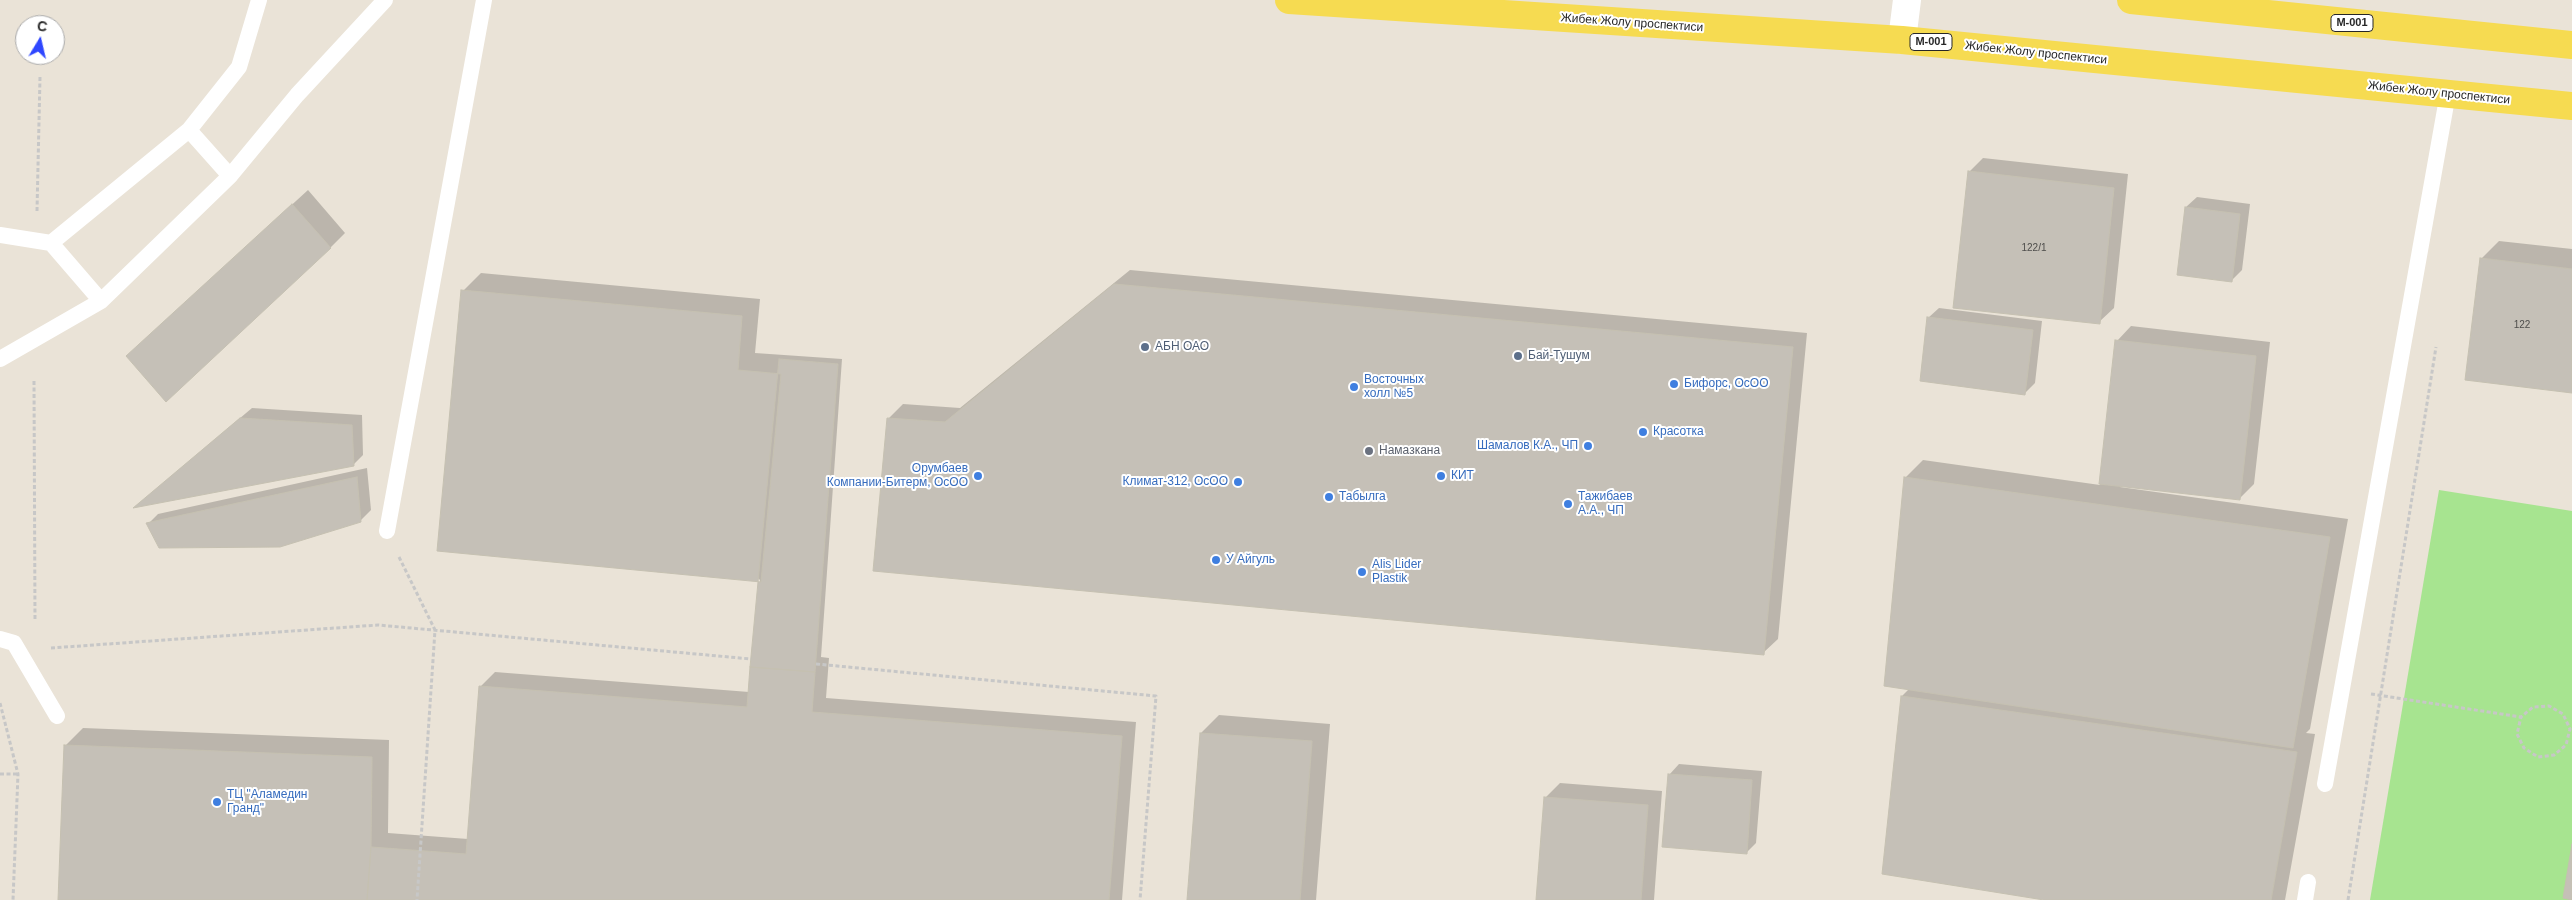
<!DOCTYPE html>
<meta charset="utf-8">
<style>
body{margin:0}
#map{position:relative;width:2572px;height:900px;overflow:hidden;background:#eae3d7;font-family:Helvetica,sans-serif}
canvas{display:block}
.north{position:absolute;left:15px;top:15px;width:50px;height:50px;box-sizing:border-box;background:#fff;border:1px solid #a9a9a9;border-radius:50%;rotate:9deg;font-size:14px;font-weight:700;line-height:20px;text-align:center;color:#272727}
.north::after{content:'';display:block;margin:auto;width:18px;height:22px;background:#2f47ff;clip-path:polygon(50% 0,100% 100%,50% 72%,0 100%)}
</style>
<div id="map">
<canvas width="2572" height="900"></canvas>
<div class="north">С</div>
</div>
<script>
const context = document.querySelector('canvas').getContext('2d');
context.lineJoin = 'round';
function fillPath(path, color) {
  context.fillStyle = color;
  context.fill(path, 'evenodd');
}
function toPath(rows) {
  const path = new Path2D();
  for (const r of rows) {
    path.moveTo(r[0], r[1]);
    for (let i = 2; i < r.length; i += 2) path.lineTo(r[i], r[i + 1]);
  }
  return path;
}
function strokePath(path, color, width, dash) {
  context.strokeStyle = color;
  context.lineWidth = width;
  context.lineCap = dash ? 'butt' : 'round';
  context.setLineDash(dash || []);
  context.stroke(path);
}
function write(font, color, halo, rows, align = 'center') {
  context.font = font + ' Helvetica,sans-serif';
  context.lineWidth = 4;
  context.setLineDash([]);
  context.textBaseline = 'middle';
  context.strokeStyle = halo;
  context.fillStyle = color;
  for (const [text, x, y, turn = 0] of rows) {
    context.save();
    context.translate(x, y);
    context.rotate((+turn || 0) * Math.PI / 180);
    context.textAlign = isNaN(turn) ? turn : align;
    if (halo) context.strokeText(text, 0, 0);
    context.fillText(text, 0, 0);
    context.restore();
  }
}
fillPath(toPath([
 [2439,490,2572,511,2572,900,2370,900]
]), '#a7e490');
fillPath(toPath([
 [1983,158,2128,174,2114,308,2099,322,1969,172],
 [308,190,345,233,330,248,142,342],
 [2197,197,2250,204,2242,270,2232,280,2186,207],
 [2499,241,2572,249,2572,392,2481,259],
 [1130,270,1807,333,1778,639,1763,653,875,570,889,418,903,404,960,408],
 [481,273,760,299,755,353,842,359,821,657,829,658,826,698,1136,722,1122,900,59,900,65,746,83,728,389,740,388,833,468,839,480,687,495,672,749,692,760,580,463,291],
 [1939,308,2042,321,2035,383,2025,393,1928,318],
 [2131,326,2270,342,2254,484,2239,499,2120,485,2120,487,2348,519,2310,729,2306,733,2315,734,2285,900,2052,900,1902,696,1910,688,1905,478,1923,460,2100,485,2117,341],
 [252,408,362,415,363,455,353,465,136,506],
 [367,468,371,510,360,521,148,524,158,514],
 [1219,715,1330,724,1316,900,1189,900,1201,733],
 [1679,764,1762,771,1756,843,1746,853,1669,775],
 [1560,783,1662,791,1654,900,1537,900,1545,798]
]), '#0003');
const building = toPath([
 [1968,171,2114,188,2100,324,1953,308,1968,171],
 [292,204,331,248,166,402,126,356,292,204],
 [2185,207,2240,214,2232,282,2177,275,2185,207],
 [2480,258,2572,269,2572,393,2465,380,2480,258],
 [1114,284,1793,347,1764,655,873,571,887,418,945,422,1114,284],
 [461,290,742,316,738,370,781,374,761,582,437,551,461,290],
 [1927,317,2033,330,2025,395,1920,381,1927,317],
 [2115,340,2256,356,2240,500,2099,484,2115,340],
 [779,359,838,364,815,672,750,667,779,359],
 [240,418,352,425,354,466,133,508,240,418],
 [357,477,361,522,280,547,159,548,146,523,357,477],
 [1904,477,2330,537,2293,748,1884,686,1904,477],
 [750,667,815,672,812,712,1122,736,1109,900,367,900,371,847,466,854,479,686,747,707,750,667],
 [1901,696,2297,752,2271,900,2044,900,1882,874,1901,696],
 [1200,733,1312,741,1300,900,1187,900,1200,733],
 [64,745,372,757,371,847,367,900,58,900,64,745],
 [1668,774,1752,780,1747,854,1662,847,1668,774],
 [1544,797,1648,805,1641,900,1536,900,1544,797],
 [2572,844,2572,900,2563,898,2572,844]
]);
fillPath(building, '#c5c0b7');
strokePath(building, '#c5c0b1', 1);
strokePath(toPath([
 [37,211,40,77],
 [34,381,35,621],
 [399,557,435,630,417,900],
 [51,648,378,625,751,659],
 [816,664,1156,696,1140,900],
 [2371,694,2521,717,2533,707,2549,706,2563,714,2570,729,2566,745,2554,755,2538,757,2524,748,2517,734,2521,717],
 [0,703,18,774,13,900],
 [0,774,18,774],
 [2348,900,2436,347]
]), '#c7c7c7', 3, [4, 2.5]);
strokePath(toPath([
 [189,130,239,67,259,0],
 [0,235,51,243],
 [101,301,51,243,189,130,230,176],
 [0,359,101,301,230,176,297,95,385,0],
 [387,531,484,0],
 [0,639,14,643,57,716],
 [2325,784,2448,93],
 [2305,900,2308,882]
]), '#fff', 16);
strokePath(toPath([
 [1902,40,1907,0]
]), '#fff', 28);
strokePath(toPath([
 [1289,0,1902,40,2572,106],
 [2131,0,2572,45]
]), '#f6db51', 28);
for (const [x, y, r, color] of [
 [1145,347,5,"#5c6f8a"],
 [1518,356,5,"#5c6f8a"],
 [1674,384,5,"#3f7fe0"],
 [1354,387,5,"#3f7fe0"],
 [1643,432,5,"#3f7fe0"],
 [1588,446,5,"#3f7fe0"],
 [1369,451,5,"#6b7280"],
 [978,476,5,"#3f7fe0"],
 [1441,476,5,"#3f7fe0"],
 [1238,482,5,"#3f7fe0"],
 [1329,497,5,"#3f7fe0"],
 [1568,504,5,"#3f7fe0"],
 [1216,560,5,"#3f7fe0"],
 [1362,572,5,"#3f7fe0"],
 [217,802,5,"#3f7fe0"]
]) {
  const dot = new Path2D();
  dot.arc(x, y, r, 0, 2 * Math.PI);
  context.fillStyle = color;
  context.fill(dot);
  strokePath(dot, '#fff', 2);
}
write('10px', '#4e4d4b', null, [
 ["122/1",2034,248],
 ["122",2522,325]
]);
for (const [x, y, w] of [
 [2352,23,42],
 [1931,42,42]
]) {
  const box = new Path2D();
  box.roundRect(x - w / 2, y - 8.5, w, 17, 4);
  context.fillStyle = '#fff';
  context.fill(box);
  strokePath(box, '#272727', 1);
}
write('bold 11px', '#272727', null, [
 ["М-001",2352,23],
 ["М-001",1931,42]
]);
write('12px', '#272727', '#fff', [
 ["Жибек Жолу проспектиси",1632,23,4],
 ["Жибек Жолу проспектиси",2036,53,6],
 ["Жибек Жолу проспектиси",2439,93,6]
]);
write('12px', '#4e5e75', '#fff', [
 ["АБН ОАО",1155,347],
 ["Бай-Тушум",1528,356]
], 'left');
write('12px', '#366cbe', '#fff', [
 ["Восточных",1364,380],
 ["холл №5",1364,394],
 ["Бифорс, ОсОО",1684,384],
 ["Красотка",1653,432],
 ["Шамалов К.А., ЧП",1578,446,"right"],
 ["Орумбаев",968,469,"right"],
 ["Компании-Битерм, ОсОО",968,483,"right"],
 ["КИТ",1451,476],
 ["Климат-312, ОсОО",1228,482,"right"],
 ["Табылга",1339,497],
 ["Тажибаев",1578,497],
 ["А.А., ЧП",1578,511],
 ["У Айгуль",1226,560],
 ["Alis Lider",1372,565],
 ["Plastik",1372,579],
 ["ТЦ \"Аламедин",227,795],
 ["Гранд\"",227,809]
], 'left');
write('12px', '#5b616d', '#fff', [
 ["Намазкана",1379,451]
], 'left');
</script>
